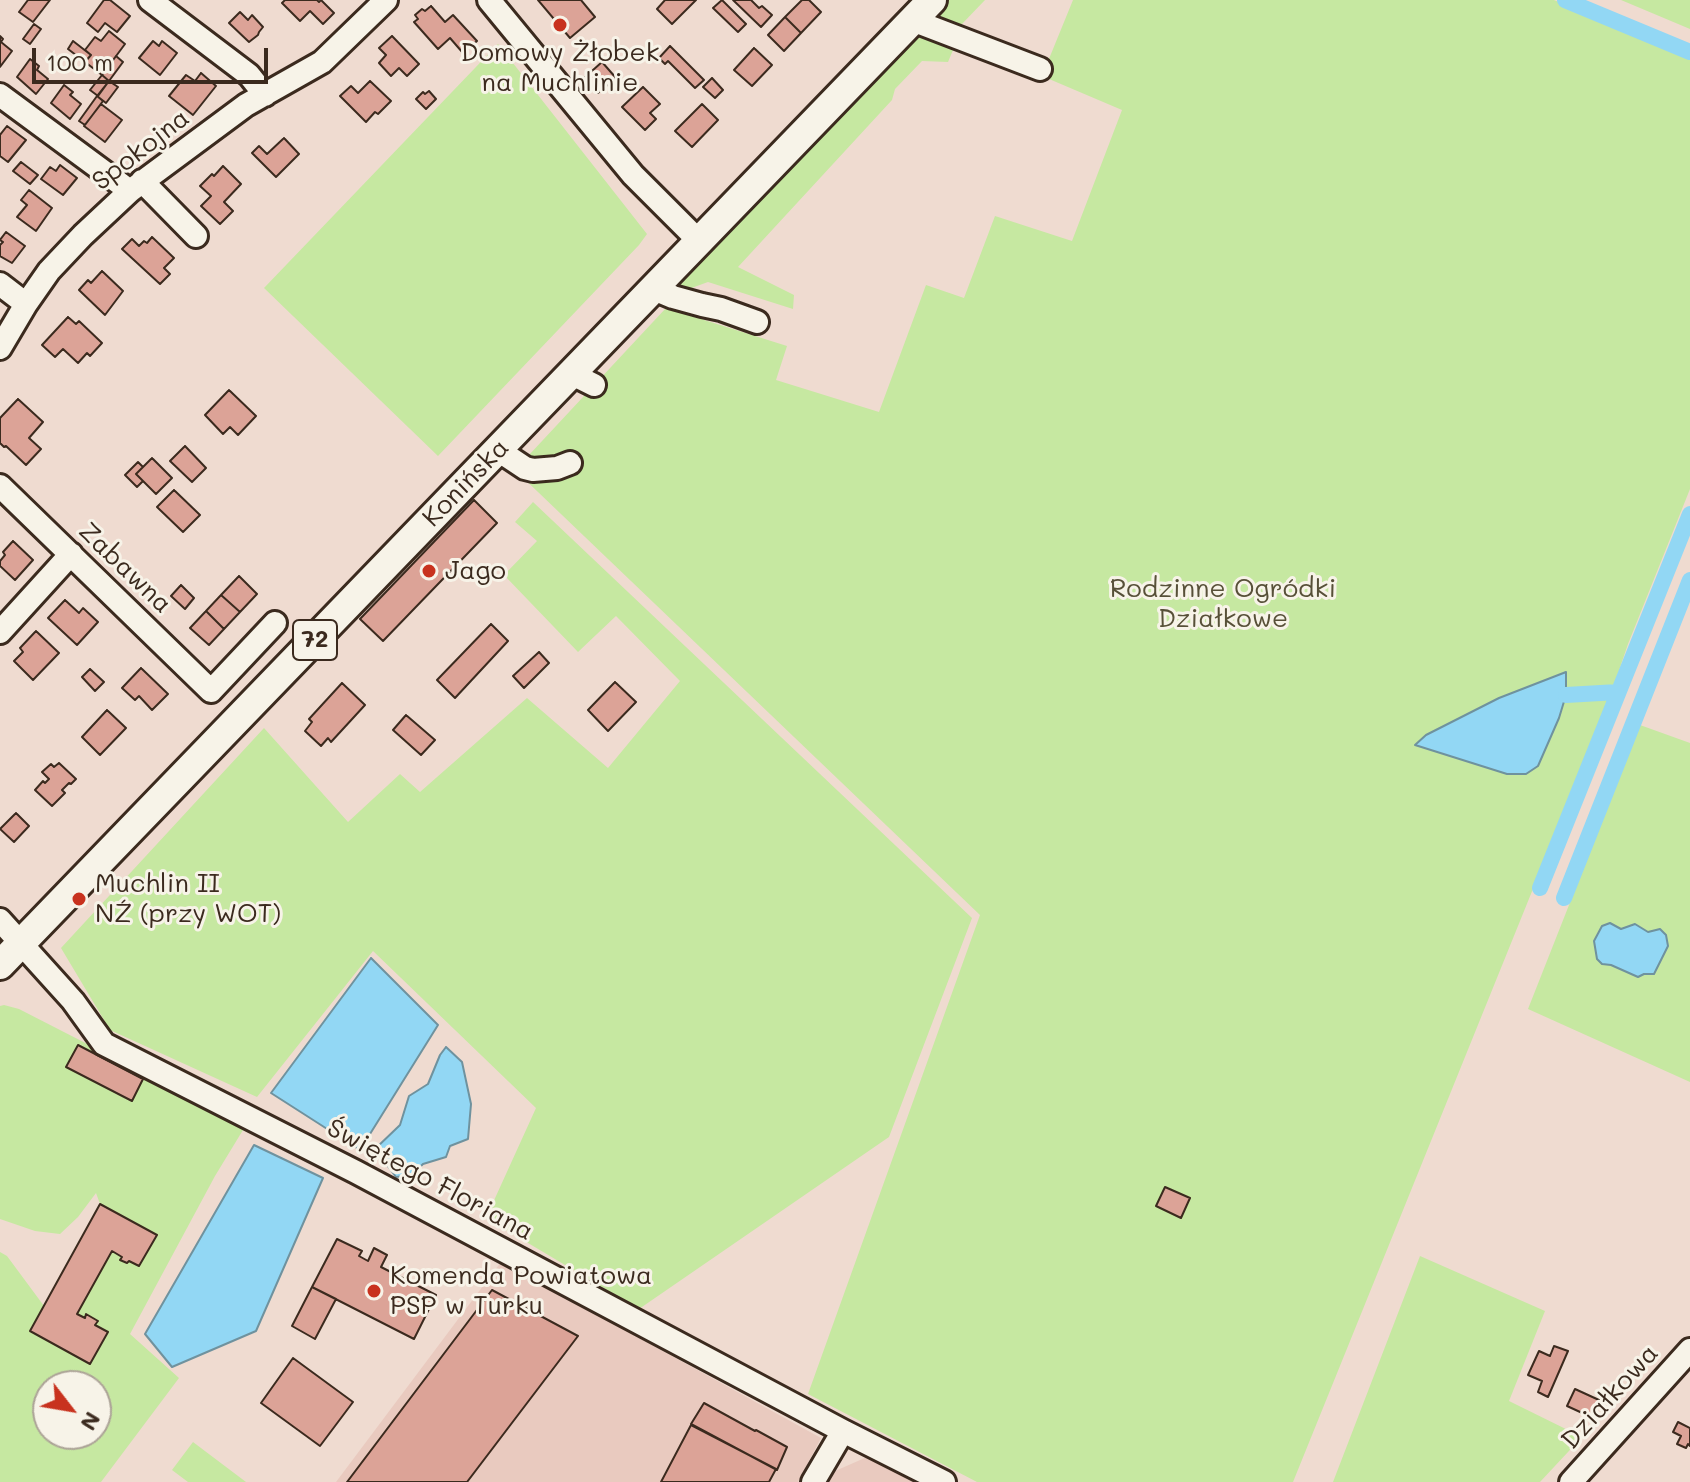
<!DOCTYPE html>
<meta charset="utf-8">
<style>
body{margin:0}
#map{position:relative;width:1690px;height:1482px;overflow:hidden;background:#efdbd0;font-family:Mali,sans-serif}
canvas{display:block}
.north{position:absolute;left:32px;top:1370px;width:80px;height:80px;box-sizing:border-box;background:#f7f3e8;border:2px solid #aca397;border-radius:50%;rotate:121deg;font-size:22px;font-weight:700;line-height:32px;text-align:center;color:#3b2a1e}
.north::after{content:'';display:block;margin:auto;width:28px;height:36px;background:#c8321e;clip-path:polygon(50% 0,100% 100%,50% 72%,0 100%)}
.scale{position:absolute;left:32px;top:48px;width:236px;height:36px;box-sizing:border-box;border:4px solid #3b2a1e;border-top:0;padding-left:10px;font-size:24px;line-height:28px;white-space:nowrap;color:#3b2a1e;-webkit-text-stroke:6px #f7f3e8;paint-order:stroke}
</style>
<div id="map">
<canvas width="1690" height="1482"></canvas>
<div class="north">N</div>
<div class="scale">100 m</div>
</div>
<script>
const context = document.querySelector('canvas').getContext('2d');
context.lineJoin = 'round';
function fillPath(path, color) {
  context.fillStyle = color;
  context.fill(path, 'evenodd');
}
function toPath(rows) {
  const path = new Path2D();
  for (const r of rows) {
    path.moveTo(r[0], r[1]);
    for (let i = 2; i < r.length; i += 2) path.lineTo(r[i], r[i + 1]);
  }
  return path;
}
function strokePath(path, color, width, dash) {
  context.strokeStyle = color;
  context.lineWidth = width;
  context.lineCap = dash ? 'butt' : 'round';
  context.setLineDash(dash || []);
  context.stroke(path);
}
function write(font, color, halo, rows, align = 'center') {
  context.font = font + ' Mali,sans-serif';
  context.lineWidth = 6;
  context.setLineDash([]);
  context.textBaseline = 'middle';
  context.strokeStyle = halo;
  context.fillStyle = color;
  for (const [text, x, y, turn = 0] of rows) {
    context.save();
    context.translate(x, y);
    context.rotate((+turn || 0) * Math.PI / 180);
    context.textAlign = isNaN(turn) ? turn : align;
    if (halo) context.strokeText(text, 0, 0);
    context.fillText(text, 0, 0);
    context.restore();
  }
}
fillPath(toPath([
 [501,1262,821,1438,798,1482,336,1482],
 [867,1457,917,1482,822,1482,826,1475]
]), '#e9cabf');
fillPath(toPath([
 [941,0,985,0,961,25,930,12],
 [1073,0,1554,0,1690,58,1690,489,1628,644,1607,706,1293,1482,977,1482,808,1394,980,915,515,470,666,308,787,346,776,380,879,412,926,285,964,298,995,216,1072,241,1122,110,1042,76],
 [1621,0,1690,0,1690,29],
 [922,32,956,43,948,62,922,61,895,89,892,100,738,267,794,295,793,309,708,282,686,290,670,281,905,37],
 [498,44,647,234,639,245,438,456,264,288],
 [533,502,972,918,889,1137,639,1309,486,1218,536,1108,373,951,257,1097,110,1030,61,948,264,728,348,822,400,774,420,792,527,698,608,768,680,681,616,616,578,652,504,575,537,541,515,522],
 [1640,725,1690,743,1690,1082,1528,1009],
 [4,1005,19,1009,343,1175,341,1178,243,1130,215,1176,130,1334,179,1378,101,1482,0,1482,0,1252,7,1256,44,1306,30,1331,90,1364,108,1332,95,1325,97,1320,87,1314,85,1318,77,1314,112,1251,122,1257,121,1260,127,1263,129,1261,139,1266,156,1235,100,1204,96,1193,78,1217,60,1234,35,1231,0,1219,0,1006],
 [78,1045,143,1078,132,1100,66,1066],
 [48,1386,96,1386,96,1434,48,1434],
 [1420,1256,1545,1311,1509,1401,1582,1437,1540,1482,1333,1482],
 [193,1442,246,1482,188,1482,172,1470]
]), '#c6e8a1');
const water = toPath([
 [1566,672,1566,695,1559,718,1538,766,1526,774,1507,774,1415,745,1426,735,1499,698,1566,672],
 [1610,923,1621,929,1635,924,1648,932,1660,929,1666,935,1668,946,1654,974,1644,974,1638,977,1611,965,1602,964,1597,959,1594,941,1602,926,1610,923],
 [371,958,438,1025,360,1150,271,1093,371,958],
 [446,1047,462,1062,471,1104,468,1139,450,1146,446,1157,423,1164,412,1175,396,1177,375,1149,400,1125,409,1096,428,1084,440,1055,446,1047],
 [254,1145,323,1178,256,1331,172,1367,145,1334,254,1145]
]);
fillPath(water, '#92d7f4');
strokePath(water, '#6f929e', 2);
strokePath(toPath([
 [1565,0,1690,52],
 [1566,695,1618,692],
 [1540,888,1690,514],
 [1564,898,1690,580]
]), '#92d7f4', 16);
const building = toPath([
 [28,0,50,0,33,22,19,12,28,0],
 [104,0,110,0,130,16,117,32,105,23,98,32,87,23,104,0],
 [285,0,317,0,319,2,321,0,334,13,323,24,310,11,300,21,282,3,285,0],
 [538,0,581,0,595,17,570,38,538,0],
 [665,0,696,0,672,24,657,9,665,0],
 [722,0,746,24,738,32,713,8,722,0],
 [733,0,751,0,759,8,762,6,772,15,761,27,733,0],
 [802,0,809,0,821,12,801,33,785,17,802,0],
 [431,6,445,22,453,15,477,41,463,53,450,38,438,49,414,22,418,19,415,15,422,9,425,11,431,6],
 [240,12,248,20,252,15,263,27,259,32,258,35,249,42,229,23,240,12],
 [785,17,801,33,784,51,768,35,785,17],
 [34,24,41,29,30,44,23,39,34,24],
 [109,31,125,44,102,75,85,62,91,55,85,50,95,37,101,41,109,31],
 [0,36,3,39,1,42,12,51,0,67,0,36],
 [392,36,419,64,407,76,399,68,391,76,379,63,386,55,379,48,392,36],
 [73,41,91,55,85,62,68,49,73,41],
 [153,41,159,46,162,41,177,53,160,75,139,58,153,41],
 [670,46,704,80,695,88,668,61,665,64,659,58,670,46],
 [754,48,772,65,752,86,734,70,754,48],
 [116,56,123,62,109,81,102,75,116,56],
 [30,59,39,66,37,70,48,79,36,94,17,77,30,59],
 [602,62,616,78,598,93,584,78,602,62],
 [201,73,216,86,193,115,169,96,186,75,195,81,201,73],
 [102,75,109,81,98,96,90,90,102,75],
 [712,78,723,90,715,98,703,87,712,78],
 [109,81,118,87,106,103,97,96,109,81],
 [370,81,391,101,378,114,375,112,366,122,340,96,351,86,358,93,370,81],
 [64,85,73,92,70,95,81,104,70,119,51,103,64,85],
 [643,87,660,104,650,113,656,119,645,130,622,107,643,87],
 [429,91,436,99,426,109,416,99,423,92,425,94,429,91],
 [97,96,103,101,85,125,79,121,97,96],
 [101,104,122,120,105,142,84,126,101,104],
 [702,104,718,120,692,147,675,131,702,104],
 [7,126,26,140,8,162,0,156,0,135,7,126],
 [284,138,299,154,276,177,252,153,259,146,267,154,284,138],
 [21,162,38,175,30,184,13,171,21,162],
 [60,165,77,178,63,195,41,179,50,167,56,171,60,165],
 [223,166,241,184,224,202,233,211,220,224,201,206,211,196,200,186,212,174,214,176,223,166],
 [29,190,52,208,36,231,17,217,27,205,21,200,29,190],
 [6,232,25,246,12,263,0,256,0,245,3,242,0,240,6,232],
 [152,237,174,258,164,268,170,274,160,284,122,249,132,239,139,246,144,241,147,243,152,237],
 [102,271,123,291,105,315,79,290,88,280,91,283,102,271],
 [68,317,76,324,79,321,102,343,90,356,87,353,78,363,63,349,55,357,42,345,68,317],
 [229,390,256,416,238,435,230,427,223,434,205,415,229,390],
 [18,399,43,422,29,438,41,449,26,465,6,446,4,447,0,443,0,418,18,399],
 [185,446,206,468,192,482,170,461,185,446],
 [152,458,172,478,156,494,136,474,152,458],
 [138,462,143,467,136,474,143,481,137,487,125,475,138,462],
 [174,490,200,515,183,532,157,507,174,490],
 [474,500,497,523,383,641,360,619,474,500],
 [13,541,33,560,15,580,0,566,0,561,5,555,3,552,13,541],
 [239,576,257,594,240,612,221,595,239,576],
 [181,585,194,598,185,609,171,596,181,585],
 [221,595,240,612,224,629,206,611,221,595],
 [65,600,79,613,83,608,98,622,77,645,48,618,65,600],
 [206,611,224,629,209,645,190,628,206,611],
 [491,624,508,641,455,698,437,680,491,624],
 [36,631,59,653,33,680,14,661,23,652,20,648,36,631],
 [539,652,549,663,524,688,513,676,539,652],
 [141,668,168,694,152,710,139,696,135,700,122,688,141,668],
 [90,669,104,682,95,691,82,677,90,669],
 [615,682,636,702,608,731,588,710,615,682],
 [342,683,365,705,331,742,328,738,321,746,305,731,312,722,309,719,342,683],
 [107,710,126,728,100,755,82,737,107,710],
 [406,715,435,740,421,755,393,730,406,715],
 [59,763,76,779,71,784,69,783,62,790,65,793,52,806,35,790,43,781,45,783,49,779,42,772,51,764,54,767,59,763],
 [16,813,29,826,14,842,0,829,16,813],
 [78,1045,143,1079,132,1101,66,1067,78,1045],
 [1165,1187,1190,1198,1181,1218,1156,1206,1165,1187],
 [100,1204,157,1235,139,1266,129,1261,127,1263,120,1260,122,1257,112,1251,77,1314,85,1318,86,1314,98,1321,95,1325,108,1332,90,1364,30,1331,100,1204],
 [337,1239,362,1251,359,1256,368,1261,374,1248,387,1255,381,1267,436,1295,414,1339,312,1287,337,1239],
 [312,1287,336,1299,315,1339,292,1326,312,1287],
 [492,1290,578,1336,467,1482,347,1482,492,1290],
 [1554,1346,1568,1351,1548,1397,1538,1392,1542,1381,1528,1375,1539,1351,1550,1356,1554,1346],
 [293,1358,353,1402,320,1446,261,1403,293,1358],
 [1575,1389,1599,1400,1591,1417,1567,1406,1575,1389],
 [704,1403,755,1431,756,1430,787,1447,777,1470,691,1424,704,1403],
 [1678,1422,1690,1428,1690,1446,1688,1444,1686,1448,1677,1444,1681,1436,1673,1432,1678,1422],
 [691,1425,776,1469,769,1482,661,1482,691,1425]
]);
fillPath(building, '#dca397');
strokePath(building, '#3b2a1e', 2);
const minor = toPath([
 [150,0,249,75,265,95],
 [489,0,633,175,699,241],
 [912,20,1040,69],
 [0,95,130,191],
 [142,181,196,236],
 [0,284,26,304],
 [654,289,673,297,702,305,721,309,757,322],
 [0,348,26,304,49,271,83,235,130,191,246,105,322,62,386,0],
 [572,374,594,385],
 [498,450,525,468,533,470,557,468,570,463],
 [0,486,211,691,275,623],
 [0,632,71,554],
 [0,920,73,1001,104,1044,356,1172,843,1431,944,1482],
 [813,1482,843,1431],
 [1571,1482,1690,1350]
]);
const major = toPath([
 [0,965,932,0]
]);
strokePath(minor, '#3b2a1e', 28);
strokePath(major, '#3b2a1e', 34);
strokePath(minor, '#f7f3e8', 22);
strokePath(major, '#f7f3e8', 28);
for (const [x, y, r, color] of [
 [560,25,8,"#c8321e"],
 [429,571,8,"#c8321e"],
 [79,899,8,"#c8321e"],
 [374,1291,8,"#c8321e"]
]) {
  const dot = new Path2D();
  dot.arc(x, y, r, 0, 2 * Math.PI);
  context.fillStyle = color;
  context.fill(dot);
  strokePath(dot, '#f7f3e8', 3);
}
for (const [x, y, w] of [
 [315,640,44]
]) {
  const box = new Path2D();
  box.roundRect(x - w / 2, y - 20, w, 40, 6);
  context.fillStyle = '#f7f3e8';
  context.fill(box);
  strokePath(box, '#3b2a1e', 2);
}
write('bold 24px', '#3b2a1e', null, [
 ["72",315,640]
]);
write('26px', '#3b2a1e', '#f7f3e8', [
 ["Domowy Żłobek",560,53,"center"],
 ["na Muchlinie",560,83,"center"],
 ["Jago",445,571],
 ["Muchlin II",95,884],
 ["NŹ (przy WOT)",95,914],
 ["Komenda Powiatowa",390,1276],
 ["PSP w Turku",390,1306]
], 'left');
write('26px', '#3b2a1e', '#f7f3e8', [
 ["Spokojna",141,150,-38],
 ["Konińska",466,483,-46],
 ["Zabawna",125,568,44],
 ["Świętego Floriana",430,1180,28],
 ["Działkowa",1610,1397,-48]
]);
write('26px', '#575038', '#f7f3e8', [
 ["Rodzinne Ogródki",1223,589],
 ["Działkowe",1223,619]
]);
</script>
